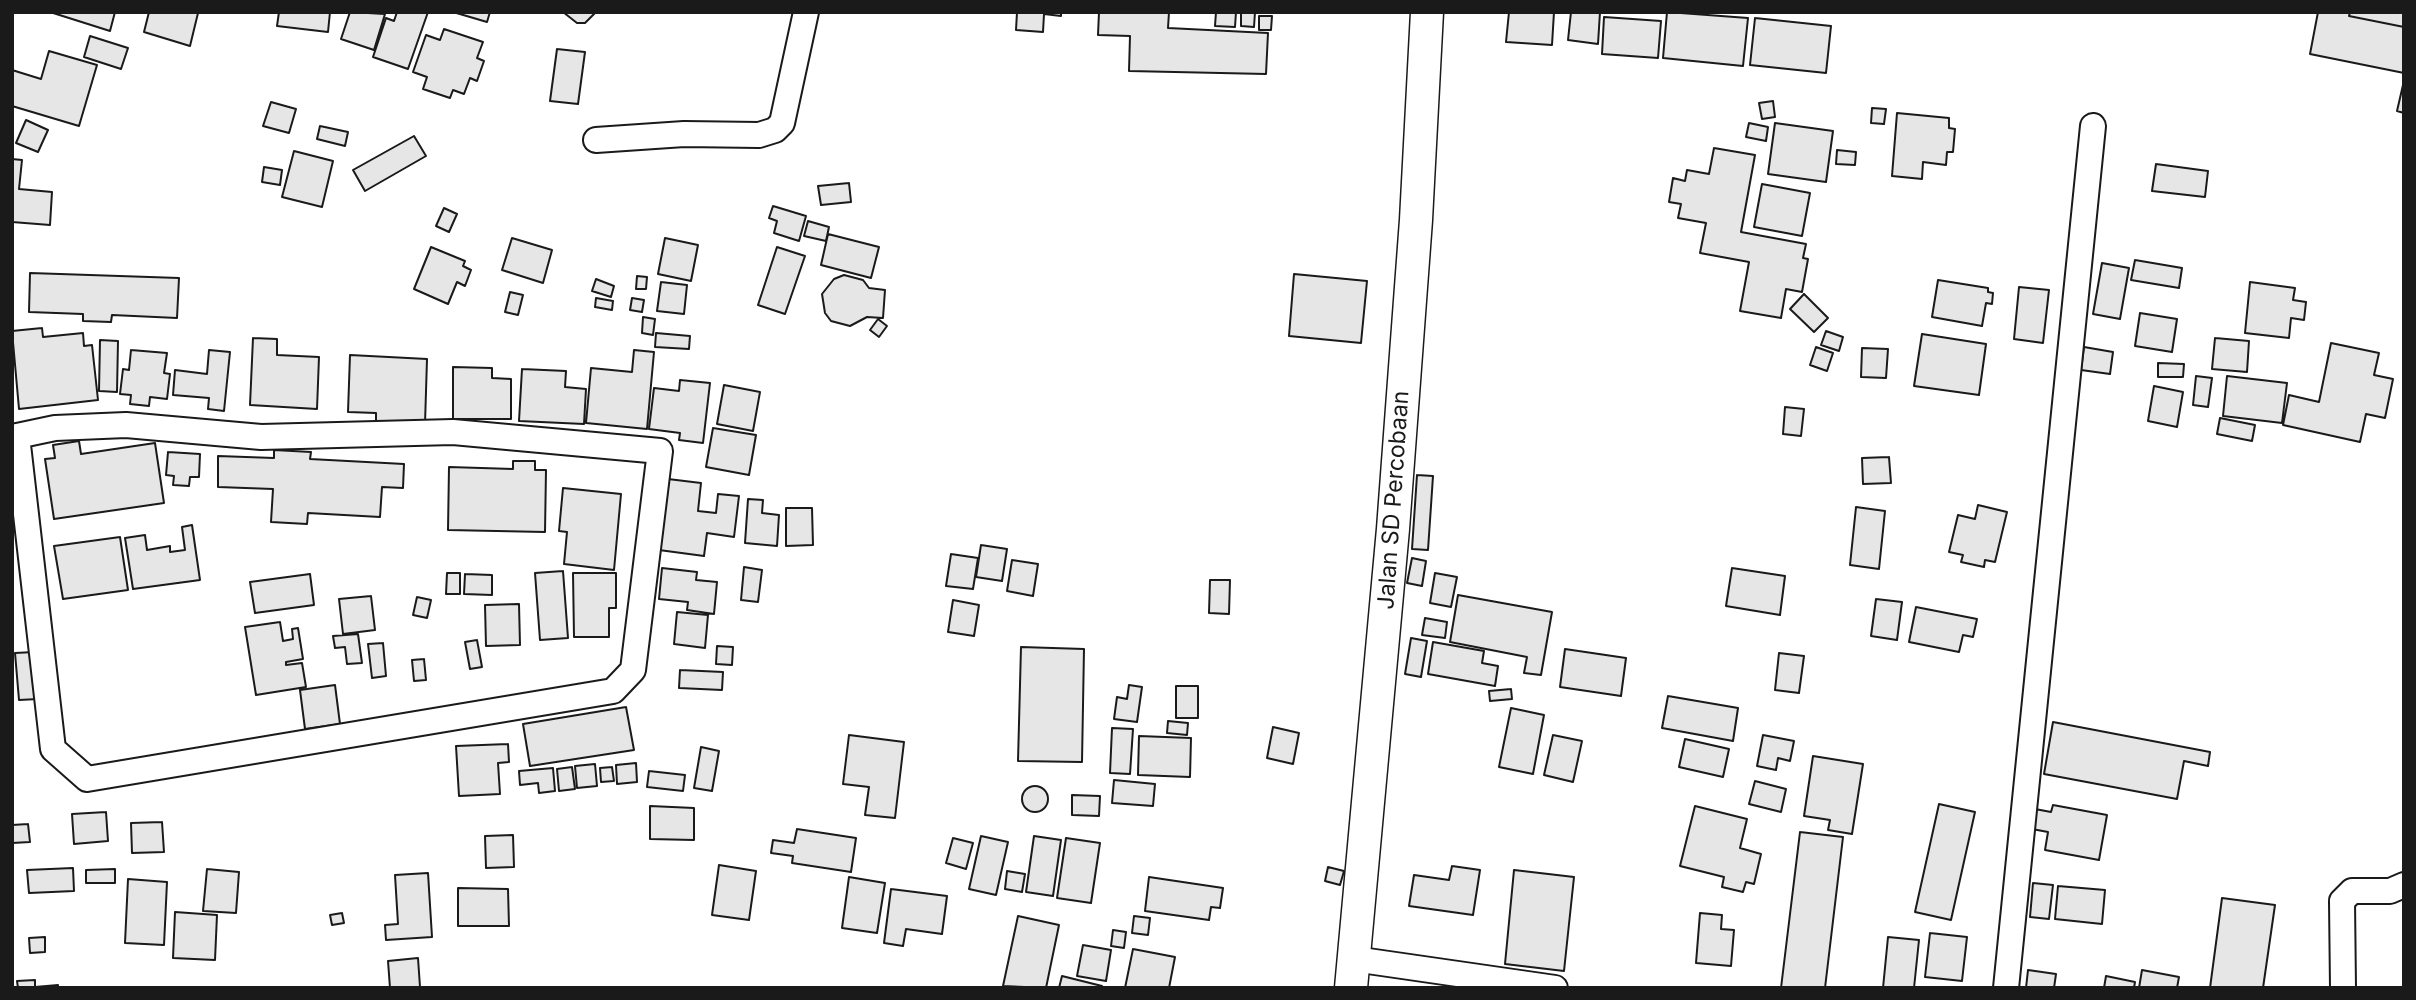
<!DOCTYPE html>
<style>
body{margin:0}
#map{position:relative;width:2416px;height:1000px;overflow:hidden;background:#fff;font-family:Inter,sans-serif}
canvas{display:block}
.frame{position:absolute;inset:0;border:14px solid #1a1a1a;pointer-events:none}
</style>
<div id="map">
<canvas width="2416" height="1000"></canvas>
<div class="frame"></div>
</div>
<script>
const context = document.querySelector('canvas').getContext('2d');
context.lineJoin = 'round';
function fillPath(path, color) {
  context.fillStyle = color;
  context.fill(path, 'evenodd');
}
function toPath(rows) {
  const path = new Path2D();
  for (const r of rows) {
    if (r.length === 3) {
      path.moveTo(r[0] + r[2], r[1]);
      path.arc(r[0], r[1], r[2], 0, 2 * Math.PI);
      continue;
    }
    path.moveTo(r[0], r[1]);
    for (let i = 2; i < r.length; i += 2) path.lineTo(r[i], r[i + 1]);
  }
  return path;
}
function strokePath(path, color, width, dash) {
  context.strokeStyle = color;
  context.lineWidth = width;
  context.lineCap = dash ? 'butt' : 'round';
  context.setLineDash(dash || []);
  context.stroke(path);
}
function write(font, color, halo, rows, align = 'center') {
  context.font = font + ' Inter,sans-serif';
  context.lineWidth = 5;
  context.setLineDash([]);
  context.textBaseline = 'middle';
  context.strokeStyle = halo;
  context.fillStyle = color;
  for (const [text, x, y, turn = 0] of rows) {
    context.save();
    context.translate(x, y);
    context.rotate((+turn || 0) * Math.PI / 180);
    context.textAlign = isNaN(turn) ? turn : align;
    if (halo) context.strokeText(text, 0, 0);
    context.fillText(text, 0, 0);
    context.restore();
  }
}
const building = toPath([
 [50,12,115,12,110,31,50,12],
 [149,12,198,13,190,46,144,32,149,12],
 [279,12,330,12,328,32,277,26,279,12],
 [350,12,385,14,374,50,341,39,350,12],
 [397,12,428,12,408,69,373,57,386,18,394,21,397,12],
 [453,12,490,12,487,22,453,12],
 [563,12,596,12,585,23,577,23,563,12],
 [1017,12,1061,12,1061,16,1044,14,1043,32,1016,30,1017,12],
 [1099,12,1169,12,1168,28,1268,33,1266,74,1129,71,1130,36,1098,35,1099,12],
 [1216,12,1236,12,1235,27,1215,26,1216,12],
 [1241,12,1255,12,1254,27,1241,26,1241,12],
 [1509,12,1554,12,1552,45,1506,42,1509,12],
 [1571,12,1600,12,1598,44,1568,40,1571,12],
 [1667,12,1748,18,1743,66,1663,58,1667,12],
 [2318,12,2350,12,2349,16,2404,27,2404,73,2310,54,2318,12],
 [2350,12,2404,12,2404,27,2349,16,2350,12],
 [1259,16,1272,16,1271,30,1259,30,1259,16],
 [1604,17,1661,21,1658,58,1602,54,1604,17],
 [1755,18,1831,26,1826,73,1750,65,1755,18],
 [444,29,483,42,477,58,484,61,477,81,470,78,464,94,453,90,450,98,423,89,427,77,413,72,426,35,440,40,444,29],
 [90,36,128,48,121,69,84,57,90,36],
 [557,49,585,52,578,104,550,101,557,49],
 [49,51,97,65,79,126,12,106,12,70,41,79,49,51],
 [2403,85,2404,85,2404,113,2397,111,2403,85],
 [1773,101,1775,117,1762,119,1759,103,1773,101],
 [271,102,296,109,289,133,263,126,271,102],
 [1872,108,1886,109,1884,124,1871,123,1872,108],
 [1897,113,1949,118,1949,128,1955,129,1953,152,1947,152,1946,165,1923,162,1922,179,1892,176,1897,113],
 [26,120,48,130,38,152,16,143,26,120],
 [1749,123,1768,127,1766,141,1746,137,1749,123],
 [1775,123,1833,131,1826,182,1768,174,1775,123],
 [320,126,348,132,345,146,317,139,320,126],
 [414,136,426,156,365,191,353,170,414,136],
 [1714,148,1755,155,1741,232,1806,244,1803,258,1808,259,1802,292,1786,289,1781,318,1740,311,1749,262,1700,253,1706,223,1678,218,1681,204,1669,202,1673,178,1685,181,1687,170,1709,174,1714,148],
 [1837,150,1856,152,1855,165,1836,164,1837,150],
 [294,151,333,161,322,207,282,197,294,151],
 [12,159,22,160,19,189,52,192,50,225,12,222,12,159],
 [2156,164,2208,171,2205,197,2152,191,2156,164],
 [264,167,282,170,280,185,262,182,264,167],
 [849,183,851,202,821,205,818,186,849,183],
 [1762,184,1810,193,1802,236,1754,227,1762,184],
 [773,206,806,216,799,241,774,233,777,221,769,218,773,206],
 [444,208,457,214,449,232,436,226,444,208],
 [808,221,829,227,826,241,804,236,808,221],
 [828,234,879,247,871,278,821,265,828,234],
 [512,238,552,250,543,283,502,270,512,238],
 [665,238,698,245,691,281,658,274,665,238],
 [431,247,465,261,463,266,471,270,465,286,457,282,448,304,414,289,431,247],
 [777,247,805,256,785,314,758,305,777,247],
 [2135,260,2182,268,2179,288,2131,280,2135,260],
 [2102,263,2129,268,2120,319,2093,314,2102,263],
 [30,273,179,278,177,318,112,315,111,322,83,321,83,314,29,312,30,273],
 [1294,274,1367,281,1361,343,1289,336,1294,274],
 [844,275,863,280,869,288,885,290,883,318,867,317,850,326,831,321,825,313,822,294,834,279,844,275],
 [637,276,647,277,646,289,636,289,637,276],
 [596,279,614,286,611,297,592,291,596,279],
 [1938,280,1988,288,1988,292,1993,293,1992,304,1986,303,1982,326,1932,317,1938,280],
 [661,282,687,285,684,314,657,311,661,282],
 [2250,282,2295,288,2293,300,2306,302,2304,320,2291,318,2289,338,2245,333,2250,282],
 [2019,287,2049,290,2043,343,2014,339,2019,287],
 [510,292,523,295,518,315,505,312,510,292],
 [1804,294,1828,318,1814,332,1790,309,1804,294],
 [596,298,613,301,612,310,595,307,596,298],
 [632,298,644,300,642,312,630,310,632,298],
 [2140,313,2177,319,2172,352,2135,346,2140,313],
 [643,317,655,319,653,335,642,333,643,317],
 [878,319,887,326,879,337,870,330,878,319],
 [42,328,43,337,83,333,84,346,92,345,98,400,19,409,12,331,42,328],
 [1826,331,1843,337,1839,351,1821,345,1826,331],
 [656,333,690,336,689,349,655,347,656,333],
 [1922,334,1986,344,1979,395,1914,386,1922,334],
 [253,338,277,339,277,355,319,357,317,409,250,405,253,338],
 [2215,338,2249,341,2247,372,2212,369,2215,338],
 [100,340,118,341,117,392,99,391,100,340],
 [2331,343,2379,353,2374,375,2393,379,2385,418,2366,414,2360,442,2283,425,2289,395,2319,402,2331,343],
 [1816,347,1833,353,1827,371,1810,365,1816,347],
 [2084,347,2113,352,2110,374,2081,370,2084,347],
 [1862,348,1888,349,1886,378,1861,377,1862,348],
 [131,350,167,353,164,373,170,374,167,399,150,397,149,406,130,404,131,395,120,394,123,369,129,370,131,350],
 [209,350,230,352,224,411,208,409,209,398,173,395,175,370,207,374,209,350],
 [634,350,654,352,647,429,586,423,591,368,632,372,634,350],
 [350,355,427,359,425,424,376,422,376,413,348,412,350,355],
 [2158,363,2184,364,2183,377,2158,377,2158,363],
 [453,367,492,368,492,378,511,379,511,419,453,419,453,367],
 [522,369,566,371,565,387,586,389,584,424,519,421,522,369],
 [2196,376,2212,378,2208,407,2193,405,2196,376],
 [2227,376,2287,383,2282,423,2223,416,2227,376],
 [680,380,710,383,703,443,679,440,680,433,649,429,654,388,679,391,680,380],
 [724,385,760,392,753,431,717,424,724,385],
 [2154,386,2183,392,2177,427,2148,421,2154,386],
 [1785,407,1804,409,1801,436,1783,434,1785,407],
 [2220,418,2255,425,2252,441,2217,434,2220,418],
 [713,428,756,435,749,475,706,467,713,428],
 [79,441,81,454,155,443,164,503,54,519,45,459,55,458,53,445,79,441],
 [274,450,311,452,310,459,404,464,403,488,382,487,380,517,308,513,307,524,271,522,273,489,218,487,218,456,274,458,274,450],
 [168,452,200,454,199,477,190,477,189,486,173,485,174,476,166,475,168,452],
 [1889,457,1891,483,1863,484,1862,458,1889,457],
 [513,461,535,461,535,470,546,470,545,532,448,530,449,467,513,469,513,461],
 [1417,475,1433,476,1428,550,1412,549,1417,475],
 [668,479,701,483,698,511,716,513,718,494,739,496,734,537,707,533,704,556,659,550,668,479],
 [563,488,621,494,614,570,564,564,567,532,559,531,563,488],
 [748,499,763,500,762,513,779,515,777,546,745,543,748,499],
 [1978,505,2007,512,1995,562,1985,560,1984,567,1961,562,1963,555,1949,552,1958,515,1975,519,1978,505],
 [1856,507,1885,511,1879,569,1850,565,1856,507],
 [786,508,812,508,813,545,786,546,786,508],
 [192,525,200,580,133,589,125,538,145,535,147,550,170,546,170,552,185,550,182,527,192,525],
 [120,537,128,590,63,599,54,546,120,537],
 [981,545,1007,549,1002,581,976,577,981,545],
 [951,554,978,558,973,589,946,586,951,554],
 [1412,558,1426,561,1422,586,1407,583,1412,558],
 [1012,560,1038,564,1033,596,1007,591,1012,560],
 [744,567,762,570,758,602,741,600,744,567],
 [662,568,697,572,696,580,717,582,714,614,687,610,688,602,659,599,662,568],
 [1732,568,1785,576,1780,615,1726,606,1732,568],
 [563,571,568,638,540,640,535,573,563,571],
 [447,573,460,573,460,594,446,594,447,573],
 [573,573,616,573,616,608,609,608,609,637,574,637,573,573],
 [1435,573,1457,577,1451,607,1430,603,1435,573],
 [310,574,314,605,255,613,250,582,310,574],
 [465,574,492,575,492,595,464,594,465,574],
 [1210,580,1230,580,1229,614,1209,613,1210,580],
 [1458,595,1552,612,1541,675,1524,673,1527,657,1450,642,1458,595],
 [371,596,375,630,343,634,339,599,371,596],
 [417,597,431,600,427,618,413,615,417,597],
 [1876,599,1902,602,1897,640,1871,636,1876,599],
 [953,600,979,605,974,636,948,632,953,600],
 [519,604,520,645,486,646,485,605,519,604],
 [1916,607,1977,619,1973,637,1963,635,1959,652,1909,642,1916,607],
 [677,612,708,615,705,648,674,644,677,612],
 [1425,618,1447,622,1445,638,1422,635,1425,618],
 [280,622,283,641,293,639,292,629,298,628,303,659,286,662,286,665,302,663,306,687,256,695,245,627,280,622],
 [358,634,362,663,347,664,345,647,335,648,333,636,358,634],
 [1411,638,1427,641,1421,677,1405,674,1411,638],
 [477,640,482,667,470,669,465,642,477,640],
 [1433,642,1484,651,1482,663,1498,666,1495,686,1428,674,1433,642],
 [383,643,386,676,372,678,368,644,383,643],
 [717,646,733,647,732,665,716,664,717,646],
 [1021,647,1084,649,1082,762,1018,761,1021,647],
 [1565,649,1626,658,1621,696,1560,687,1565,649],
 [34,652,38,699,19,700,15,653,34,652],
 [1779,653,1804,656,1799,693,1775,690,1779,653],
 [424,659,426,680,414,681,412,660,424,659],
 [680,670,723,672,722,690,679,688,680,670],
 [335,685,340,724,305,729,300,690,335,685],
 [1129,685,1142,687,1137,722,1114,719,1117,697,1127,699,1129,685],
 [1176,686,1198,686,1198,718,1176,718,1176,686],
 [1511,689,1512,699,1490,701,1489,691,1511,689],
 [1668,696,1738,708,1733,741,1662,728,1668,696],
 [626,707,634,750,530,766,523,724,626,707],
 [1511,708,1544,715,1533,774,1499,767,1511,708],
 [1168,721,1188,723,1187,735,1167,733,1168,721],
 [2053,722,2210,752,2208,766,2184,761,2177,799,2044,774,2053,722],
 [1273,727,1299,733,1293,764,1267,758,1273,727],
 [1112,728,1133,729,1130,774,1110,773,1112,728],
 [849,735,904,742,895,818,865,815,869,787,843,784,849,735],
 [1553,735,1582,741,1573,782,1544,775,1553,735],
 [1763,735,1794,741,1790,761,1778,758,1776,770,1757,766,1763,735],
 [1139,736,1191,738,1190,777,1138,775,1139,736],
 [1685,739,1729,749,1723,777,1679,767,1685,739],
 [508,744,509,762,498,763,500,794,459,796,456,746,508,744],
 [701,747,719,751,712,791,694,788,701,747],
 [1813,756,1863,764,1852,834,1828,830,1830,820,1804,816,1813,756],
 [636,763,637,782,617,784,616,765,636,763],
 [595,764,597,786,577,788,575,766,595,764],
 [572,767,575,789,559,791,557,769,572,767],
 [612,767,614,781,601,782,600,768,612,767],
 [553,768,555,791,539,793,538,783,520,785,519,771,553,768],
 [649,771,685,775,683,791,647,787,649,771],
 [1114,780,1155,784,1153,806,1112,803,1114,780],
 [1755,781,1786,789,1781,812,1749,804,1755,781],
 [1035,799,13],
 [1072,795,1100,796,1099,816,1072,815,1072,795],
 [1939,804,1975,812,1951,920,1915,912,1939,804],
 [2053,805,2107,815,2099,860,2045,850,2048,832,2032,829,2035,809,2051,812,2053,805],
 [650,806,694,808,694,840,650,839,650,806],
 [1695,806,1747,819,1740,848,1761,854,1754,884,1746,882,1743,892,1722,887,1724,877,1680,866,1695,806],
 [106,812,108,841,74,844,72,814,106,812],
 [162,822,164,852,132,853,131,823,162,822],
 [28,824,30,842,12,843,12,825,28,824],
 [797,829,856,838,851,872,792,863,793,856,771,853,773,840,794,843,797,829],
 [1800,832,1843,837,1825,988,1781,988,1800,832],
 [513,835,514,867,486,868,485,836,513,835],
 [981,836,1008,842,996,895,969,889,981,836],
 [1034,836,1061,840,1053,896,1026,892,1034,836],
 [953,838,973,843,966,869,946,863,953,838],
 [1066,838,1100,843,1091,903,1057,898,1066,838],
 [719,865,756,871,749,920,712,915,719,865],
 [1452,866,1480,870,1473,915,1409,906,1414,875,1449,880,1452,866],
 [1328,867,1344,871,1340,885,1325,881,1328,867],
 [73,868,74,891,29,893,27,870,73,868],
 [115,869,115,883,86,883,86,870,115,869],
 [207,869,239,872,236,913,203,911,207,869],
 [1514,870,1574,877,1564,971,1505,964,1514,870],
 [1007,871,1025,874,1022,892,1005,889,1007,871],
 [428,873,432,937,386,940,385,925,398,924,395,875,428,873],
 [849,877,885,883,877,933,842,928,849,877],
 [1149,877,1223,888,1220,908,1211,907,1209,920,1145,911,1149,877],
 [128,879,167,882,164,945,125,943,128,879],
 [2033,883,2053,885,2049,919,2030,917,2033,883],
 [2058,886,2105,890,2102,924,2055,919,2058,886],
 [458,888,508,889,509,926,458,926,458,888],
 [891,889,947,896,942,934,906,929,903,946,884,943,891,889],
 [2222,898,2275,905,2263,988,2210,988,2222,898],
 [175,912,217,915,215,960,173,958,175,912],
 [342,913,344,923,332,925,330,915,342,913],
 [1700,913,1722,915,1721,929,1734,930,1731,966,1696,963,1700,913],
 [1018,916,1059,925,1046,988,1003,986,1018,916],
 [1134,916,1150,918,1148,935,1132,933,1134,916],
 [1113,930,1126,932,1124,948,1111,946,1113,930],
 [1930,933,1967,937,1962,981,1925,977,1930,933],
 [45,937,45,952,30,953,29,938,45,937],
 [1888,937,1919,940,1914,988,1883,988,1888,937],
 [1083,945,1111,950,1106,981,1077,976,1083,945],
 [1133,949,1175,957,1169,988,1125,988,1133,949],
 [418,958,420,987,390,988,388,961,418,958],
 [2028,970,2056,974,2054,988,2026,988,2028,970],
 [2142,970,2179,977,2177,988,2139,988,2142,970],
 [1062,976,1102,986,1102,988,1059,988,1062,976],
 [2106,976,2135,982,2134,988,2104,988,2106,976],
 [35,980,35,987,58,985,58,988,18,988,17,981,35,980]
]);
fillPath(building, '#e6e6e6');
strokePath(building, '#1a1a1a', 2);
const minor = toPath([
 [596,140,684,134,759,135,775,130,782,123,806,12],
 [12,437,17,436,55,428,126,425,261,437,453,432,660,451,633,670,613,691,87,779,53,749,17,436],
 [1354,959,1555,988],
 [2006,988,2093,126],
 [2343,988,2342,901,2352,891,2390,891,2404,885]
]);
const tertiary = toPath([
 [1351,988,1393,529,1416,220,1427,12]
]);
strokePath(minor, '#1a1a1a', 28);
strokePath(tertiary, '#1a1a1a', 35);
strokePath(minor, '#fff', 24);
strokePath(tertiary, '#fff', 32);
write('23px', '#1a1a1a', '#fff', [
 ["Jalan SD Percobaan",1394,500,-86]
]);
</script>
